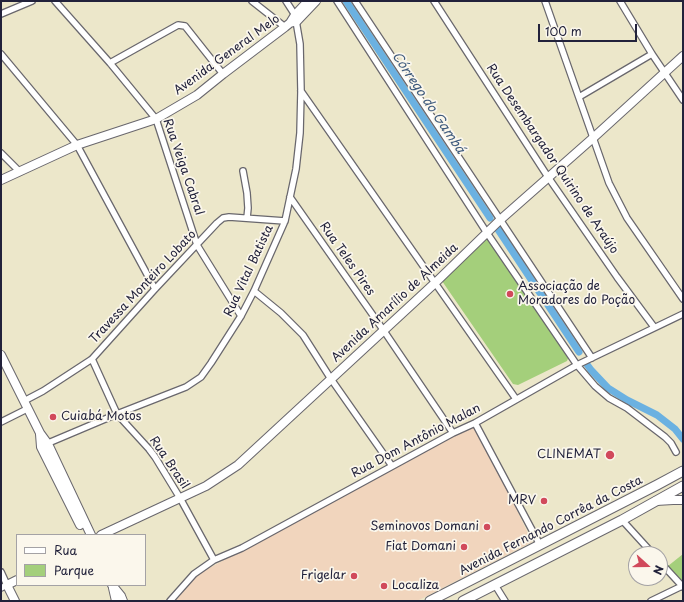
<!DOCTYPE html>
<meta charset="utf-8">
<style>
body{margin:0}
#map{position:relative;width:684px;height:602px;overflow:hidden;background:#ece7ca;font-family:"Playpen Sans",sans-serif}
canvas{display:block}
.frame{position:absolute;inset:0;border:2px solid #22223b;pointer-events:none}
.legend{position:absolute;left:16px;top:534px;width:130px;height:52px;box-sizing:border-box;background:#fbf7ec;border:1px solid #a4a2a5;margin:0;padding:5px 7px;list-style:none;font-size:12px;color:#22223b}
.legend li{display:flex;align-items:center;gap:8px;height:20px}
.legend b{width:20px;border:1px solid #a4a2a5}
.north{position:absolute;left:628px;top:546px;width:40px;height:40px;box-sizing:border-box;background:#fbf7ec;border:1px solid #a4a2a5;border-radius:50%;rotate:111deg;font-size:11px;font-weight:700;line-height:16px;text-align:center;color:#22223b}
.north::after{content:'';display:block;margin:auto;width:14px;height:18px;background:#d1495b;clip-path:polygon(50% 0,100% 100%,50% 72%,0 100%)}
.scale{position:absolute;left:538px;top:24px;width:99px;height:18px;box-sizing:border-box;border:2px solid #22223b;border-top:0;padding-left:5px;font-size:12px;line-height:14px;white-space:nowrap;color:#22223b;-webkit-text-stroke:3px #fbf7ec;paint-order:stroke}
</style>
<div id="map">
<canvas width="684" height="602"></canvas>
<div class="frame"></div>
<ul class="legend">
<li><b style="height:5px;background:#fff"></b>Rua</li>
<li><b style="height:11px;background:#a4cf7b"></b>Parque</li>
</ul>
<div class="north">N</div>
<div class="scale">100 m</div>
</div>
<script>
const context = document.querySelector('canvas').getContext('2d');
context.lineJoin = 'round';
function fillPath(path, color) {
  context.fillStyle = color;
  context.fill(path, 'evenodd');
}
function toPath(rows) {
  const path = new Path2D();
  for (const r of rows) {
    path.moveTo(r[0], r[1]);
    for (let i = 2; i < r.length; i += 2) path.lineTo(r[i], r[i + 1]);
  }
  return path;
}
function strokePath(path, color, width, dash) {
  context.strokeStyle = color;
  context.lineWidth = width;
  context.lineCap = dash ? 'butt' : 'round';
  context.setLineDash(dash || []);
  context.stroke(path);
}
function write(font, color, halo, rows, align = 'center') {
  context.font = font + ' "Playpen Sans",sans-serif';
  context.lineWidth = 3.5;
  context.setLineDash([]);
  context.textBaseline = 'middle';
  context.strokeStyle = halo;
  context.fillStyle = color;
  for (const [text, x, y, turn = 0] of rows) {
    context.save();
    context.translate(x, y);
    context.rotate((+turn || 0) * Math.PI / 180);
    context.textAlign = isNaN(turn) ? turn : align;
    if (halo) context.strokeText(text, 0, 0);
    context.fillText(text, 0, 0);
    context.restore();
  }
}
fillPath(toPath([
 [475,422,532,542,417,601,172,601,195,576]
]), '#f1d5bd');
fillPath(toPath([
 [486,237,490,239,569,356,567,361,518,385,513,384,442,281],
 [683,554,683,583,668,566]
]), '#a4cf7b');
strokePath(toPath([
 [346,1,490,218],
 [497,228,579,352],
 [586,363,591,370,608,388,627,400,657,415,675,429,683,439]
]), '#6bb1e1', 7);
const street = toPath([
 [55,1,110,63,156,119,197,245,241,316],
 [252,1,285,27],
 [337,1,487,233,577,365,595,386,609,398,627,408,665,437,671,443,676,452],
 [355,1,592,358],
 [434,1,548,177,617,277,654,327],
 [545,1,609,183,627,218,683,299],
 [620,1,652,54,683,100],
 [1,14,32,1],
 [1,54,77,145,155,289],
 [110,63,178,25,185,26,223,74],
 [301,91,516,399],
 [579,97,652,54],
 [1,153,20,172],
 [243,171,247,193,248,208,247,218],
 [290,197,384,331,453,433],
 [254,291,281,313,303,335,331,379,392,466],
 [92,359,117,414,149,449,155,457,180,498,214,560],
 [24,401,43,391,92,359,155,289,217,223,223,218,229,217,285,221],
 [1,422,27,409],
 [475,423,540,545],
 [46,444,117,414,186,387,201,377,211,363,241,316,254,291,285,221,296,169,300,133,301,91,300,44,295,15,286,1],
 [622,520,653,554],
 [660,562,683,587],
 [1,572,7,585,1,588],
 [495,585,505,601],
 [170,601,194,574,214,560,242,548,453,433,475,423,577,365,683,314],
 [651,601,682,586]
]);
const secondary = toPath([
 [290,23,295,15,308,1],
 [1,180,77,145,156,119,197,95,223,74,285,27,290,23,297,21,316,1],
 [1,355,40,433,48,444,91,535],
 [40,434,41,447,80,525],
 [656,501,673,500,683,500],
 [101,535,206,486,238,465,435,283,500,220,593,138,683,56],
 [112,585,121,596,123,601],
 [113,588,116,601],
 [15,601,7,585,17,580]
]);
const primary = toPath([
 [430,601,657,485,683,471],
 [463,601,622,520,683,486]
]);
strokePath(street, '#69676d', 8);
strokePath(secondary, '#69676d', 10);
strokePath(primary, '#69676d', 11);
strokePath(street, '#fff', 5.5);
strokePath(secondary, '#fff', 8);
strokePath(primary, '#fff', 9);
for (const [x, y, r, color] of [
 [510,294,4,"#d1495b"],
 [53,417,4,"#d1495b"],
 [610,455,5,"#d1495b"],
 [544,501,4,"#d1495b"],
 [487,527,4,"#d1495b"],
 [464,547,4,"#d1495b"],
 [354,576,4,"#d1495b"],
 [384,586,4,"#d1495b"]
]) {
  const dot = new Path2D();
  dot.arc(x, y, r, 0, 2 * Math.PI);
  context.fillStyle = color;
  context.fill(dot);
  strokePath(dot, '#fbf7ec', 1.5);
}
write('12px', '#22223b', '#fbf7ec', [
 ["Avenida General Melo",227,55,-36],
 ["Rua Desembargador Quirino de Araújo",552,159,56],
 ["Rua Veiga Cabral",183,167,71],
 ["Rua Teles Pires",347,259,55],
 ["Rua Vital Batista",249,271,-65],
 ["Travessa Monteiro Lobato",143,287,-47],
 ["Avenida Amarílio de Almeida",395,303,-43],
 ["Rua Dom Antônio Malan",416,441,-28],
 ["Rua Brasil",169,463,56],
 ["Avenida Fernando Corrêa da Costa",551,526,-27]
]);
write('12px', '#22223b', '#fbf7ec', [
 ["Associação de",518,287,"left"],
 ["Moradores do Poção",518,301,"left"],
 ["Cuiabá Motos",61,417,"left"],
 ["CLINEMAT",601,455],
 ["MRV",536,501],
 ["Seminovos Domani",479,527],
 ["Fiat Domani",456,547],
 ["Frigelar",346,576],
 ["Localiza",392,586,"left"]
], 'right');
write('italic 13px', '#3f5b7d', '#fbf7ec', [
 ["Córrego do Gambá",428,103,56]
]);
</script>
